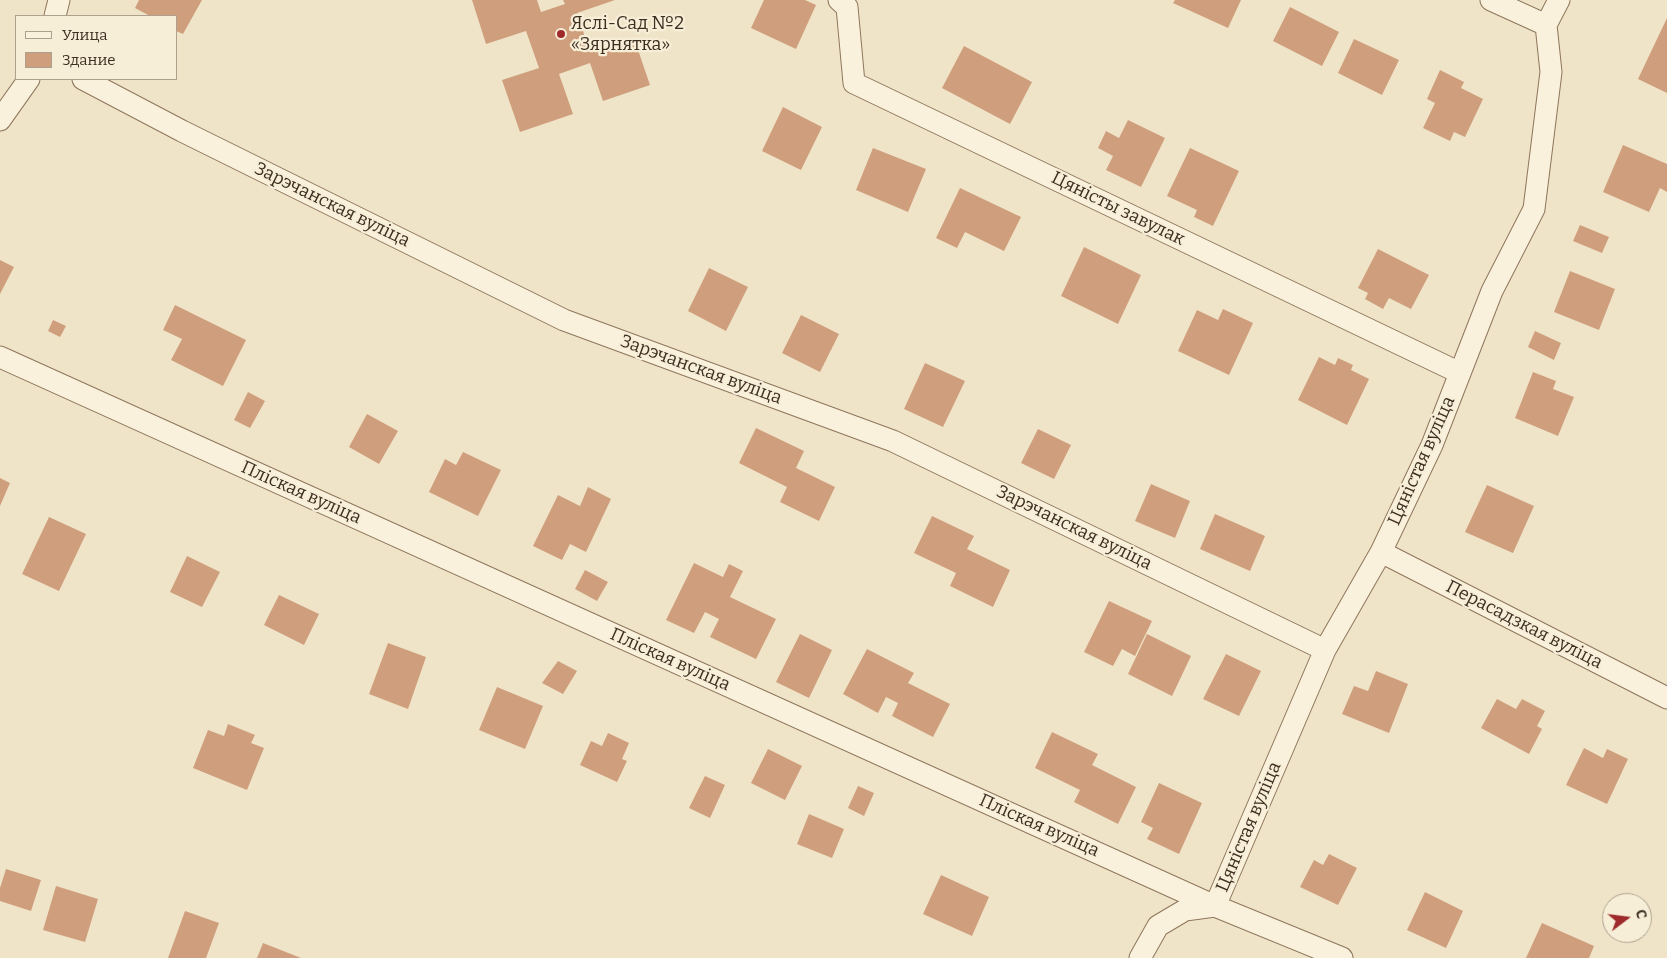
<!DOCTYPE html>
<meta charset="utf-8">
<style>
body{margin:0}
#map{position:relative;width:1667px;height:958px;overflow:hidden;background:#f0e4c8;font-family:Bitter,serif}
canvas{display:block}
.legend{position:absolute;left:15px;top:15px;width:162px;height:65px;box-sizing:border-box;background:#f7eed8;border:1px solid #ada18e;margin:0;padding:6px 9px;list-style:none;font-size:15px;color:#3d2e20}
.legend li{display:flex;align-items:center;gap:10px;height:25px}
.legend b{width:25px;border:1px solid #ada18e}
.north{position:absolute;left:1602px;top:893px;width:50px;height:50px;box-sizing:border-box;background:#f7eed8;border:1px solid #ada18e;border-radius:50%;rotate:75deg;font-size:14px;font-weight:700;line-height:20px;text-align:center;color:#3d2e20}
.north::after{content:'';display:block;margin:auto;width:18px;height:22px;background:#9e2a2b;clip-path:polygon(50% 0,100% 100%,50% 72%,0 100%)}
</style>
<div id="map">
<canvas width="1667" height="958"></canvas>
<ul class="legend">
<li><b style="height:6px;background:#faf1dc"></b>Улица</li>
<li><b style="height:14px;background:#cf9f7d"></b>Здание</li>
</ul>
<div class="north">С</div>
</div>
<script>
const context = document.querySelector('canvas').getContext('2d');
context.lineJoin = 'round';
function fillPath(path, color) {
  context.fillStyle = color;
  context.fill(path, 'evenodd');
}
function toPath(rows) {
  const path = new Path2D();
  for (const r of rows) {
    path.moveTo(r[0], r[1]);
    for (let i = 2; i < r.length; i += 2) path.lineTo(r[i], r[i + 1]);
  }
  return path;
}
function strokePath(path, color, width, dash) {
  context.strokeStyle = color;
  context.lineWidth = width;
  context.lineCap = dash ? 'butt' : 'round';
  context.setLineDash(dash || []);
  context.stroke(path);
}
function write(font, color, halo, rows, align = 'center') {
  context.font = font + ' Bitter,serif';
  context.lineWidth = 4.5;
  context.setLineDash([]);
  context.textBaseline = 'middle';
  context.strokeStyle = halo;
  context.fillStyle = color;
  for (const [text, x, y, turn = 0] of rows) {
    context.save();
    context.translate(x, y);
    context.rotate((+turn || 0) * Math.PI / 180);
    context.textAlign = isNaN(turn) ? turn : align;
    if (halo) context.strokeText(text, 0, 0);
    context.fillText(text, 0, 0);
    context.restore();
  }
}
fillPath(toPath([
 [139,0,202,0,183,34,176,31,176,16,150,16,135,8],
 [472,0,537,0,541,12,565,4,563,0,615,0,577,13,590,52,634,38,650,85,603,101,590,63,559,74,573,114,520,132,502,80,539,68,526,31,486,44],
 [764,0,805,0,816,5,796,49,751,28],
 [1175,0,1241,0,1228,28,1173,3],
 [1290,7,1339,32,1322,66,1273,41],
 [1667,18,1667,93,1638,79],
 [1354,39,1399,60,1382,95,1338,73],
 [964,46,1032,82,1010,124,942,88],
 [1440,70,1464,82,1461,88,1483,99,1465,137,1454,132,1450,141,1423,128,1435,103,1427,99],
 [783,107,822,127,801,170,762,151],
 [1128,120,1165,138,1141,187,1106,170,1113,156,1098,148,1106,131,1119,138],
 [1623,145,1667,164,1667,192,1660,188,1649,212,1603,192],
 [873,148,926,169,908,212,856,190],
 [1190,148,1239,171,1213,226,1194,217,1197,210,1167,196],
 [960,188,1021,217,1004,251,965,232,957,248,936,238],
 [1580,225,1609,237,1602,253,1573,241],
 [1084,247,1141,275,1118,324,1061,296],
 [1378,249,1429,275,1411,309,1389,298,1383,309,1365,299,1368,293,1358,288],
 [0,260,14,267,0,294],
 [709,268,748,287,726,331,688,311],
 [1570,271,1615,289,1599,330,1554,312],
 [175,305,246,340,223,386,171,360,182,339,163,330],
 [1223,309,1253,323,1229,375,1178,351,1197,310,1218,320],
 [801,315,839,334,820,372,782,353],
 [53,320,66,326,60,337,48,331],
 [1535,331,1561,343,1554,360,1528,347],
 [1319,357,1335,365,1338,358,1353,365,1351,370,1369,379,1347,425,1298,400],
 [925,363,965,381,943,427,904,409],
 [1533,372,1556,381,1553,389,1574,397,1558,436,1515,418],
 [248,392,265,401,250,428,234,420],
 [367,414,398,431,379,464,349,447],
 [756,428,804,451,796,468,835,487,819,521,780,502,787,487,739,463],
 [1038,429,1071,445,1054,479,1021,463],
 [463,452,501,470,478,516,429,492,445,459,456,465],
 [0,478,10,483,0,506],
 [1151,484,1190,501,1175,538,1135,521],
 [1487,485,1534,506,1513,553,1465,532],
 [588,487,611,499,586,552,570,544,562,560,533,546,558,495,580,506],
 [1215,514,1265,536,1250,571,1200,549],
 [932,516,974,536,967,549,1010,570,993,607,950,586,956,573,914,553],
 [49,517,86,534,59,591,22,574],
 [187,556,220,572,202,607,170,592],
 [694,563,723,577,729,564,743,571,730,597,776,619,756,659,710,637,719,619,705,612,694,633,666,620],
 [585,570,608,582,597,601,575,589],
 [279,595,319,614,304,645,264,625],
 [1109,601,1152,621,1135,656,1122,649,1113,666,1084,652],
 [800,634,832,650,809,698,776,682],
 [1147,634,1191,656,1172,696,1128,674],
 [388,643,426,657,408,709,369,694],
 [867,649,914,673,908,683,950,704,933,737,892,716,898,703,886,697,878,713,843,694],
 [1226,654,1261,671,1239,716,1203,699],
 [558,661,577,671,563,694,542,683],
 [1376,671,1408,684,1389,733,1342,714,1354,686,1368,691],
 [497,687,543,706,525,749,479,730],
 [1497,699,1516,709,1522,699,1545,711,1537,726,1542,729,1529,754,1481,728],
 [228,724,255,735,251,743,264,748,247,790,193,768,208,730,224,736],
 [1052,732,1098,754,1092,765,1136,787,1118,824,1074,802,1080,790,1035,768],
 [608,733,629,743,622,759,627,761,617,782,580,765,591,741,602,746],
 [1584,748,1603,758,1607,749,1628,759,1607,804,1566,785],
 [768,749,802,766,785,800,751,783],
 [705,776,725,785,710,818,689,808],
 [1159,783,1202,803,1179,854,1147,839,1153,828,1141,822],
 [858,786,874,793,864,816,848,808],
 [809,814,844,829,832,858,797,844],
 [1329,854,1357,868,1338,905,1300,887,1314,860,1323,865],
 [6,869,41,880,31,911,0,901,0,888],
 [941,875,989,897,972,936,923,914],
 [56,886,98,899,85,942,43,930],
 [1425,892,1463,911,1446,948,1407,930],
 [185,911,219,923,206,958,168,958],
 [1542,923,1594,946,1589,958,1526,958],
 [263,943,301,958,257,958]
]), '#cf9f7d');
const street = toPath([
 [839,0,847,7,854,83,1460,373],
 [1491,0,1546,25],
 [55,16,59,0],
 [83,79,182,131,564,320,893,441,1325,650],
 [0,120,29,79],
 [0,357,1215,906,1342,958],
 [1381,552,1667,698],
 [1140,958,1158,926,1185,910,1215,906,1325,650,1381,552,1432,445,1492,291,1534,209,1551,72,1546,25,1559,0]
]);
strokePath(street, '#8d765c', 23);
strokePath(street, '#faf1dc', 21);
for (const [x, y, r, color] of [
 [561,34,5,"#9e2a2b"]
]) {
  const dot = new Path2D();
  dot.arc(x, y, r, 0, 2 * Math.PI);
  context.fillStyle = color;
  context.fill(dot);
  strokePath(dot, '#f7eed8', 2);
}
write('18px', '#3d2e20', '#f7eed8', [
 ["Яслі-Сад №2",571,24],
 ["«Зярнятка»",571,45]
], 'left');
write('18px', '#3d2e20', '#f7eed8', [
 ["Зарэчанская вуліца",332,205,26],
 ["Цяністы завулак",1118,209,26],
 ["Зарэчанская вуліца",701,370,20],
 ["Цяністая вуліца",1422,461,-66],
 ["Пліская вуліца",301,493,24],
 ["Зарэчанская вуліца",1074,528,26],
 ["Перасадзкая вуліца",1524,625,27],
 ["Пліская вуліца",670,660,24],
 ["Пліская вуліца",1039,826,24],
 ["Цяністая вуліца",1249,827,-67]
]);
</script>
